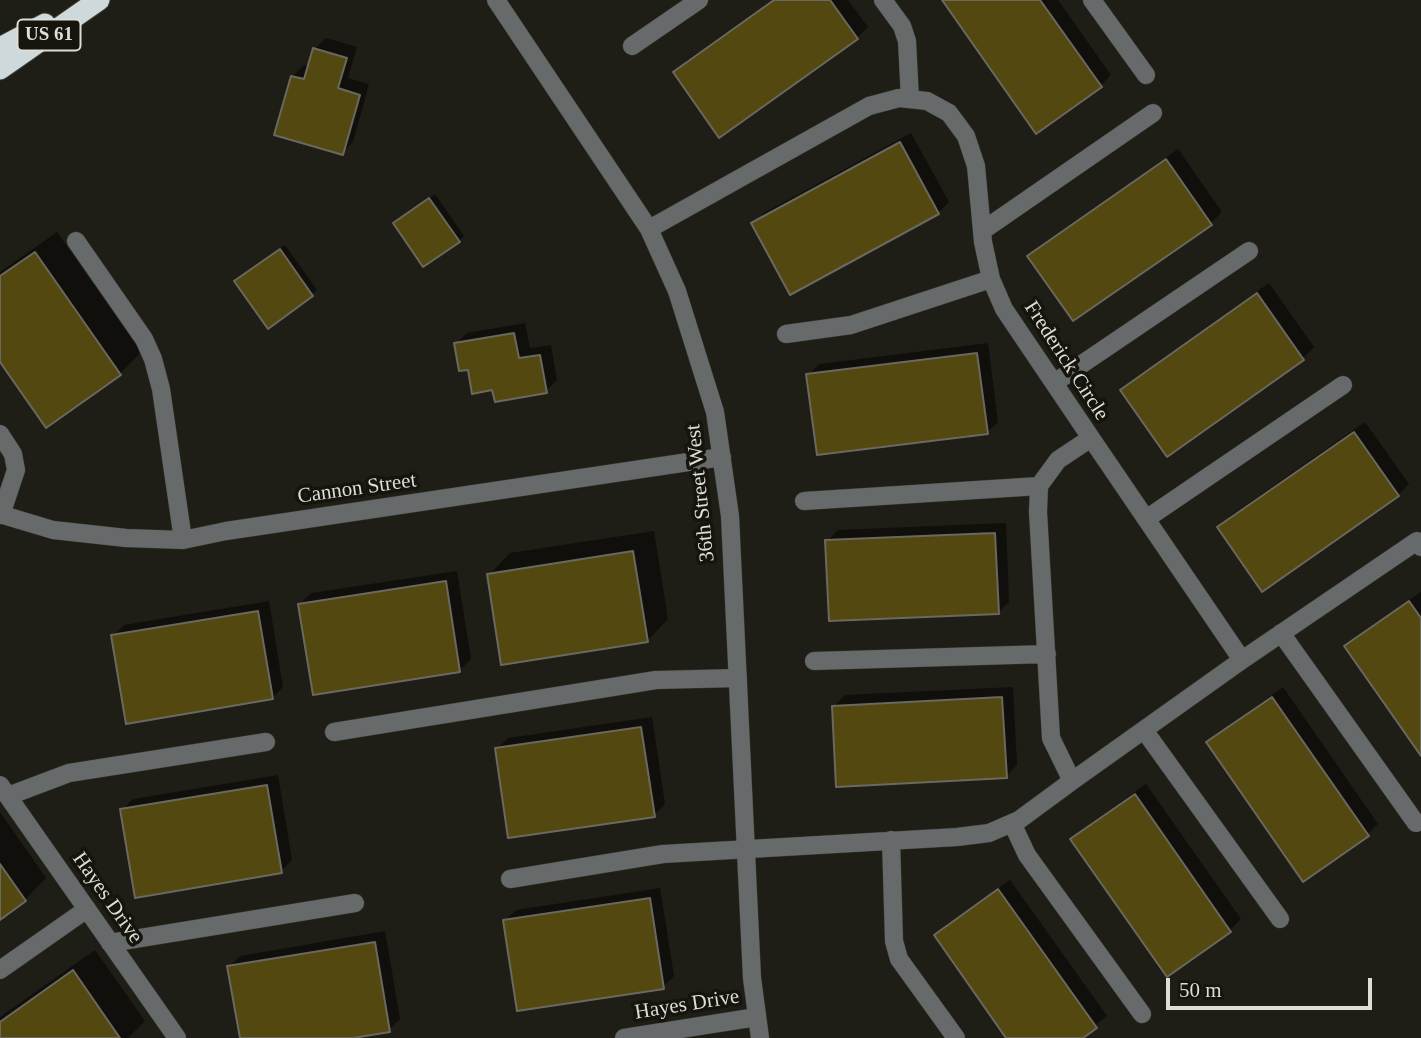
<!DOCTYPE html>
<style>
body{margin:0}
#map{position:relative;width:1421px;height:1038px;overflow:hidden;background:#1e1d16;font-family:Georgia,serif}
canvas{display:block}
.scale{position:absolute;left:1166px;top:978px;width:206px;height:32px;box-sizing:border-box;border:4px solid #deddd8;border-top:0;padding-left:9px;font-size:21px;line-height:24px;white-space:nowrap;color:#deddd8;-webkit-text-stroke:5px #15140d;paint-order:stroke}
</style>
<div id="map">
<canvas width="1421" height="1038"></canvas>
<div class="scale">50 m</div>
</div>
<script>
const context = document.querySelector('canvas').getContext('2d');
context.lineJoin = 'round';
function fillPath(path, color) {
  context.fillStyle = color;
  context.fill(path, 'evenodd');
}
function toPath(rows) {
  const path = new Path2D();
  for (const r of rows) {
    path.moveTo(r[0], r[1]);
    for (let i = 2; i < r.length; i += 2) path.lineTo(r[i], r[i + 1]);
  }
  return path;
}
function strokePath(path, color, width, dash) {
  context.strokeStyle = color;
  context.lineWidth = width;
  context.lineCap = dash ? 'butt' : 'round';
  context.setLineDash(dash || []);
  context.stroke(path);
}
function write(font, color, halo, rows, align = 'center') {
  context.font = font + ' Georgia,serif';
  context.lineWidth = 7;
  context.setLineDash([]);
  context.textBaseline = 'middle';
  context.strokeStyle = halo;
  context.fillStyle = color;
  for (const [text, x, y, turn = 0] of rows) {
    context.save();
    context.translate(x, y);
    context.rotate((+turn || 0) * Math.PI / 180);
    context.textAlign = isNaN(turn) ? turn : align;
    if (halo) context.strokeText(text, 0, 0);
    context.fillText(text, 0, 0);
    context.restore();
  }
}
fillPath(toPath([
 [772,0,848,0,868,27,857,38,675,72,686,61],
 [944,0,1058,0,1111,75,1100,86],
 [326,38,357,47,348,78,369,84,353,142,342,153,293,76,304,65,310,67,315,49],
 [911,133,949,202,938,213,753,224,764,213],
 [1178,149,1222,212,1211,223,1030,256,1041,245],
 [435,194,464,236,459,241,400,218],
 [57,232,141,352,120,374,0,359,0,272],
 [285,245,317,290,268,326,241,277],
 [1269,283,1314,347,1303,358,1168,454,1122,391,1133,380],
 [525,323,530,348,551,345,557,380,546,391,494,388,469,368,456,344,467,333],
 [988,343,998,422,987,433,808,375,819,364],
 [1365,422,1409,484,1398,495,1219,527,1230,516],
 [1006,523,1009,602,998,613,827,541,838,530],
 [654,531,668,619,647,641,489,575,510,553],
 [457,571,471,659,460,670,300,604,311,593],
 [1421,592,1421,753,1346,646,1357,636],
 [269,601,283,687,272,698,113,636,124,625],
 [1013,687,1017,765,1006,776,834,706,845,695],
 [1283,687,1378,824,1367,835,1209,743,1220,732],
 [652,717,665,804,654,815,497,749,508,738],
 [278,775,292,860,281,871,122,810,133,799],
 [1146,784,1241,919,1230,930,1167,974,1073,839,1083,829],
 [0,812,46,878,25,900,0,917],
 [1010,880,1107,1016,1080,1038,1009,1038,936,935,947,924],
 [660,888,674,976,663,987,505,921,516,910],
 [385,931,400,1019,389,1030,342,1038,241,1038,229,967,240,956],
 [95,950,145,1021,128,1038,0,1038,0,1017]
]), '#0007');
const building = toPath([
 [774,0,830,0,858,39,719,138,673,72,774,0],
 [942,0,1040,0,1102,87,1036,134,942,0],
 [313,48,347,58,338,88,360,95,343,155,274,135,291,76,304,79,313,48],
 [900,142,939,214,790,295,751,223,900,142],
 [1166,159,1212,225,1073,321,1027,256,1166,159],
 [429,198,460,242,423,267,393,223,429,198],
 [280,249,313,296,268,329,234,281,280,249],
 [35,252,121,375,46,428,0,362,0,276,35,252],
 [1257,293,1304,360,1167,457,1120,390,1257,293],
 [514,333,519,358,540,355,547,393,495,402,492,390,472,394,468,370,459,371,454,343,514,333],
 [977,353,988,434,817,455,806,374,977,353],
 [1354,432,1399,496,1262,592,1217,527,1354,432],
 [995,533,999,614,829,621,825,540,995,533],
 [633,551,648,642,501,665,487,574,633,551],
 [446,581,460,672,313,695,298,604,446,581],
 [1409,601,1421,618,1421,756,1344,646,1409,601],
 [258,611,273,699,126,724,111,635,258,611],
 [1002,697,1007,778,836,787,832,706,1002,697],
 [1272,697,1369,836,1303,882,1206,742,1272,697],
 [641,727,655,817,508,838,495,748,641,727],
 [267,785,282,873,135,898,120,809,267,785],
 [1135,794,1231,932,1167,977,1070,839,1135,794],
 [0,864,26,901,0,920,0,864],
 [998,889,1097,1028,1083,1038,1006,1038,934,935,998,889],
 [650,898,664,989,517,1011,503,920,650,898],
 [375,942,390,1032,353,1038,240,1038,227,966,375,942],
 [73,970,120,1038,0,1038,0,1022,73,970]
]);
fillPath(building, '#524810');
strokePath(building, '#6a685f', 2);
const minor = toPath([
 [496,0,649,229,677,291,715,412,730,516,752,978,760,1038],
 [883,0,902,26,907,41,910,99],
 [1092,0,1146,75],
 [632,46,699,0],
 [982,231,1153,113],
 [76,241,144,339,153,359,161,389,183,540],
 [786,334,851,325,991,279],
 [1054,383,1249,251],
 [0,434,13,454,16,470,1,515],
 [1091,438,1242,660],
 [804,501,1039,486],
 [0,514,53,530,126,538,183,540,226,531,722,457],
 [1146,519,1343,385],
 [1281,633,1416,823],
 [814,661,1047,654],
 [1144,730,1280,919],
 [334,732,656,680,738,678],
 [1072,781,1242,660,1417,541,1421,547],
 [0,785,177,1038],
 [8,796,69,773,266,742],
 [1012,823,1027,855,1142,1014],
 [891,840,894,941,899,959,956,1038],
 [510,879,663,854,957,837,989,833,1019,820,1072,781,1051,738,1038,512,1039,486,1058,460,1091,438,1004,309,991,279,983,242,976,166,966,136,949,113,927,101,899,98,869,106,649,229],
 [110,943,355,903],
 [0,970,87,909],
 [624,1038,757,1017]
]);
const highway = toPath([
 [0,48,45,24],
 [0,69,99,0]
]);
strokePath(minor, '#393831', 19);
strokePath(highway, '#393831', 23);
strokePath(minor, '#666a6b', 18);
strokePath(highway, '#cdd9db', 21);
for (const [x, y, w] of [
 [49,35,63]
]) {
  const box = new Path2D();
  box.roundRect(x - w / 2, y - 15.5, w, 31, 5);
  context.fillStyle = '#15140d';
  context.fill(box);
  strokePath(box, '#deddd8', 2);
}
write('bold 19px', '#deddd8', null, [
 ["US 61",49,35]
]);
write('21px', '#deddd8', '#15140d', [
 ["Frederick Circle",1066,361,57],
 ["Cannon Street",357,489,-8],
 ["36th Street West",701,493,-96],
 ["Hayes Drive",107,898,55],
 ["Hayes Drive",687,1005,-9]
]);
</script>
